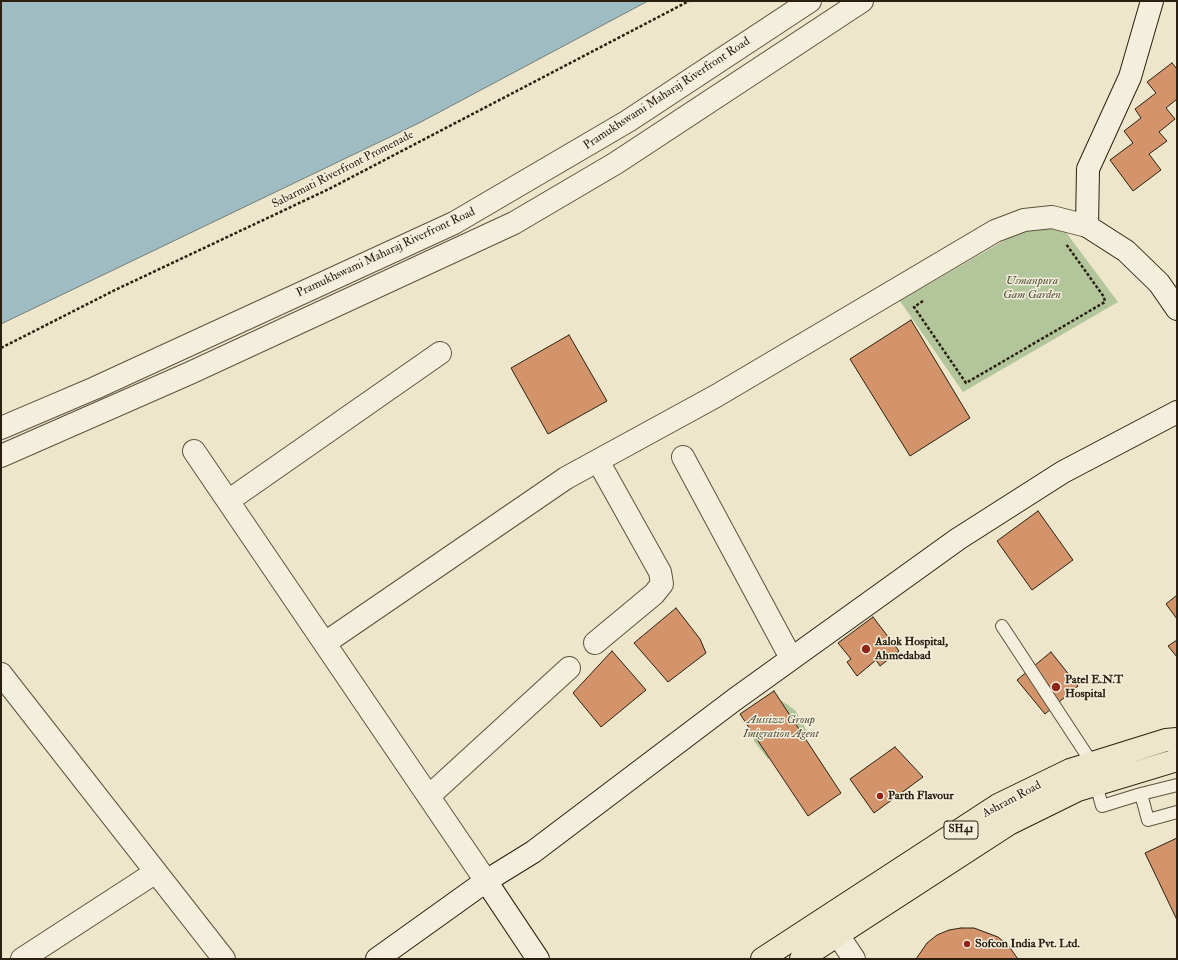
<!DOCTYPE html>
<style>
body{margin:0}
#map{position:relative;width:1178px;height:960px;overflow:hidden;background:#eee6ca;font-family:"IM FELL Double Pica",serif}
canvas{display:block}
.frame{position:absolute;inset:0;border:2px solid #2b2010;pointer-events:none}
</style>
<div id="map">
<canvas width="1178" height="960"></canvas>
<div class="frame"></div>
</div>
<script>
const context = document.querySelector('canvas').getContext('2d');
context.lineJoin = 'round';
function fillPath(path, color) {
  context.fillStyle = color;
  context.fill(path, 'evenodd');
}
function toPath(rows) {
  const path = new Path2D();
  for (const r of rows) {
    path.moveTo(r[0], r[1]);
    for (let i = 2; i < r.length; i += 2) path.lineTo(r[i], r[i + 1]);
  }
  return path;
}
function strokePath(path, color, width, dash) {
  context.strokeStyle = color;
  context.lineWidth = width;
  context.lineCap = dash ? 'butt' : 'round';
  context.setLineDash(dash || []);
  context.stroke(path);
}
function write(font, color, halo, rows, align = 'center') {
  context.font = font + ' "IM FELL Double Pica",serif';
  context.lineWidth = 3;
  context.setLineDash([]);
  context.textBaseline = 'middle';
  context.strokeStyle = halo;
  context.fillStyle = color;
  for (const [text, x, y, turn = 0] of rows) {
    context.save();
    context.translate(x, y);
    context.rotate((+turn || 0) * Math.PI / 180);
    context.textAlign = isNaN(turn) ? turn : align;
    if (halo) context.strokeText(text, 0, 0);
    context.fillText(text, 0, 0);
    context.restore();
  }
}
fillPath(toPath([
 [1029,226,1062,227,1118,302,963,392,900,301],
 [782,701,795,710,808,733,768,759,754,741,751,725]
]), '#b3c69b');
const water = toPath([
 [1,1,648,1,419,123,1,324,1,1]
]);
fillPath(water, '#9fbcc2');
strokePath(water, '#717e7b', 1);
const building = toPath([
 [1172,63,1177,69,1177,99,1166,108,1175,119,1159,132,1167,141,1149,154,1161,170,1133,191,1110,160,1133,143,1124,131,1141,118,1135,109,1156,93,1147,82,1172,63],
 [911,320,970,418,910,456,850,359,911,320],
 [569,335,607,401,548,434,511,368,569,335],
 [1038,511,1073,560,1032,590,997,541,1038,511],
 [1177,595,1177,619,1166,604,1177,595],
 [676,608,700,639,706,653,668,682,634,643,676,608],
 [873,617,899,651,880,666,876,660,857,676,847,662,851,659,838,643,873,617],
 [1177,640,1177,657,1168,646,1177,640],
 [612,651,646,690,601,727,573,693,612,651],
 [1051,652,1078,686,1045,714,1017,680,1051,652],
 [774,691,841,793,808,816,740,714,774,691],
 [895,747,923,777,874,813,850,779,895,747],
 [1177,838,1177,920,1145,853,1177,838],
 [961,928,974,928,998,937,1008,945,1018,959,916,959,927,943,937,935,949,930,961,928]
]);
fillPath(building, '#d3946b');
strokePath(building, '#2b2010', 1);
const service = toPath([
 [1002,626,1092,763],
 [1096,784,1102,806,1141,794,1148,820,1177,812],
 [1141,794,1177,785]
]);
const minor = toPath([
 [194,451,486,881],
 [683,457,791,658],
 [228,501,440,353],
 [325,643,566,478,716,396,995,231,1024,220,1052,217,1087,226],
 [595,643,654,594,662,584,660,572,598,461],
 [1,674,224,959],
 [429,796,569,668],
 [22,959,156,872]
]);
const tertiary = toPath([
 [1,428,95,388,454,223,628,121,810,1],
 [1,456,190,373,514,223,616,163,862,1],
 [828,920,854,959]
]);
const secondary = toPath([
 [1152,1,1130,77,1088,169,1087,226,1126,251,1159,283,1177,309],
 [486,881,538,959],
 [377,959,486,881,533,852,734,700,958,539,1063,472,1177,412]
]);
const primary = toPath([
 [762,959,998,805,1070,770,1166,740,1177,739],
 [801,959,1009,824,1078,790,1177,760]
]);
strokePath(service, '#5c523e', 14);
strokePath(minor, '#5c523e', 24);
strokePath(tertiary, '#5c523e', 24);
strokePath(secondary, '#2b2010', 24);
strokePath(primary, '#2b2010', 24);
strokePath(toPath([
 [923,301,914,307,966,383,1105,302,1104,297,1066,244],
 [1,348,115,290,329,189,689,1]
]), '#2b2010', 2.5, [3, 2]);
strokePath(service, '#f4efdd', 12);
strokePath(minor, '#f4efdd', 22);
strokePath(tertiary, '#f4efdd', 22);
strokePath(secondary, '#f4efdd', 22);
strokePath(primary, '#eee6ca', 22);
for (const [x, y, r, color] of [
 [866,649,5,"#8f2418"],
 [1056,687,5,"#8f2418"],
 [880,796,4,"#8f2418"],
 [967,944,4,"#8f2418"]
]) {
  const dot = new Path2D();
  dot.arc(x, y, r, 0, 2 * Math.PI);
  context.fillStyle = color;
  context.fill(dot);
  strokePath(dot, '#f4efdd', 1.5);
}
for (const [x, y, w] of [
 [961,830,34]
]) {
  const box = new Path2D();
  box.roundRect(x - w / 2, y - 9, w, 18, 3);
  context.fillStyle = '#f4efdd';
  context.fill(box);
  strokePath(box, '#2b2010', 1);
}
write('bold 11px', '#2b2010', null, [
 ["SH41",961,830]
]);
write('12px', '#2b2010', '#f4efdd', [
 ["Pramukhswami Maharaj Riverfront Road",667,94,-33],
 ["Sabarmati Riverfront Promenade",343,170,-27],
 ["Pramukhswami Maharaj Riverfront Road",386,253,-25],
 ["Ashram Road",1012,800,-28]
]);
write('italic 12px', '#54523a', '#f4efdd', [
 ["Usmanpura",1032,281],
 ["Gam Garden",1032,295],
 ["Aussizz Group",781,720],
 ["Imigration Agent",781,734]
]);
write('bold 12px', '#2b2010', '#f4efdd', [
 ["Aalok Hospital,",875,642],
 ["Ahmedabad",875,656],
 ["Patel E.N.T",1065,680],
 ["Hospital",1065,694],
 ["Parth Flavour",888,796],
 ["Sofcon India Pvt. Ltd.",975,944]
], 'left');
</script>
